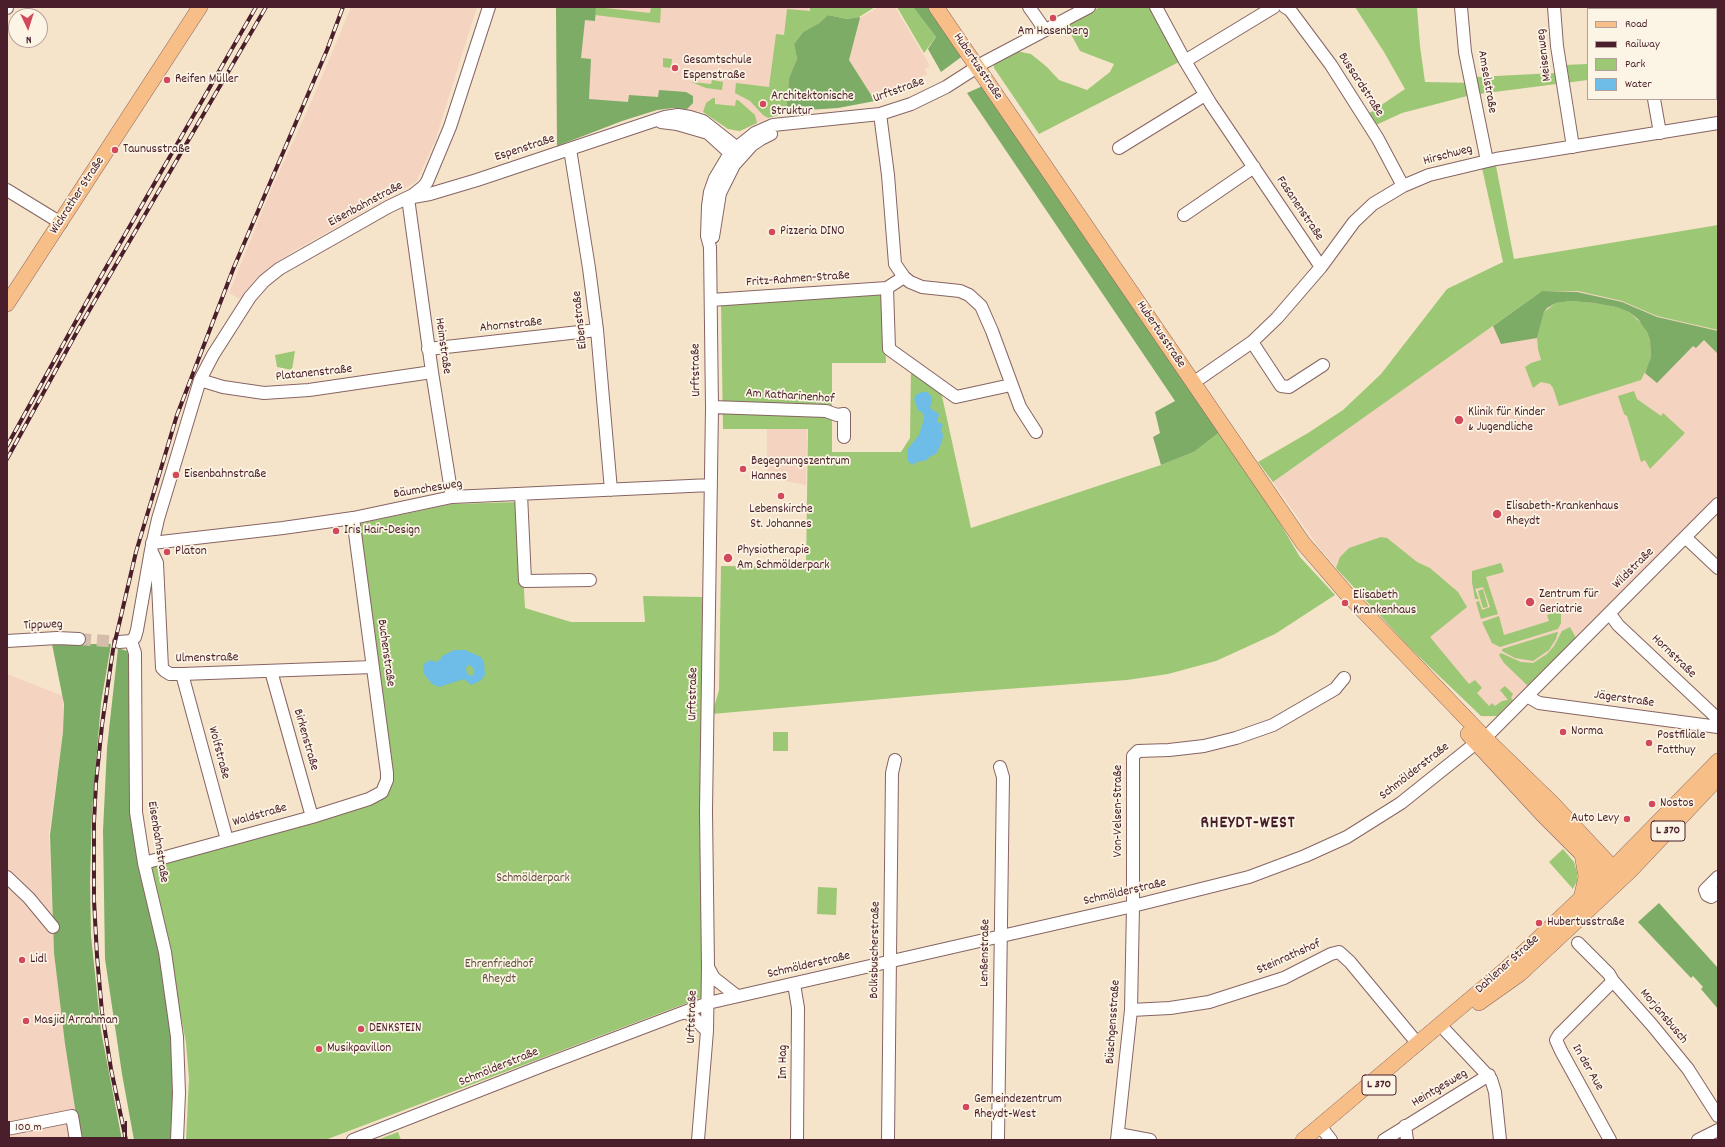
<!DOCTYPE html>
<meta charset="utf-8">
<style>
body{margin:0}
#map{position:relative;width:1725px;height:1147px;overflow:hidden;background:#f6e4ca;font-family:Dekko,sans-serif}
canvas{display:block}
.frame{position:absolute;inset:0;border:8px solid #4a1f2b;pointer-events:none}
.legend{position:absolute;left:1587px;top:8px;width:130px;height:92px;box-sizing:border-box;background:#fcf5e5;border:1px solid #b59f9b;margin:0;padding:5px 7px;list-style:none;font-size:12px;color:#4a1f2b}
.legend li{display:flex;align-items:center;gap:8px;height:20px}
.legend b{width:20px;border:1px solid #b59f9b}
.north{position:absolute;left:8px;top:8px;width:40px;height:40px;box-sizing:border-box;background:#fcf5e5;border:1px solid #b59f9b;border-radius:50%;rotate:176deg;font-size:11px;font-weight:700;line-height:16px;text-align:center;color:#4a1f2b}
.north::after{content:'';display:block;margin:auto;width:14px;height:18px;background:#d1495b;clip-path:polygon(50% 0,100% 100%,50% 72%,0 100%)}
.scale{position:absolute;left:8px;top:1121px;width:119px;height:18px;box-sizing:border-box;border:2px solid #4a1f2b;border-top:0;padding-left:5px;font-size:12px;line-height:14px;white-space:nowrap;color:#4a1f2b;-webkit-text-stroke:3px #fcf5e5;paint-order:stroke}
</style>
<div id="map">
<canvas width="1725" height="1147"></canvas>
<div class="frame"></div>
<ul class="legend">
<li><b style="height:5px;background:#f7be87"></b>Road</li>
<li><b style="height:5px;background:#4a1f2b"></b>Railway</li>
<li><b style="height:11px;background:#9cc774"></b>Park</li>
<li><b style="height:11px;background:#6dbde8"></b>Water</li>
</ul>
<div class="north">N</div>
<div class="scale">100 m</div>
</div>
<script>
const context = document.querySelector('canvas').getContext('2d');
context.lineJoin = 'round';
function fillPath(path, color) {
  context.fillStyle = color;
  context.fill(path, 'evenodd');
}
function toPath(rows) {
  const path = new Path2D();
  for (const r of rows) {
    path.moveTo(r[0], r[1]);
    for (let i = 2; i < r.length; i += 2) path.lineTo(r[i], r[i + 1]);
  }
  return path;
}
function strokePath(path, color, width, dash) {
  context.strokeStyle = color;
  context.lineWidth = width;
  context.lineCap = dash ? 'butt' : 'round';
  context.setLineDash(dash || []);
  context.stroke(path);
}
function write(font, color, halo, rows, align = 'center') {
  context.font = font + ' Dekko,sans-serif';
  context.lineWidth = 3.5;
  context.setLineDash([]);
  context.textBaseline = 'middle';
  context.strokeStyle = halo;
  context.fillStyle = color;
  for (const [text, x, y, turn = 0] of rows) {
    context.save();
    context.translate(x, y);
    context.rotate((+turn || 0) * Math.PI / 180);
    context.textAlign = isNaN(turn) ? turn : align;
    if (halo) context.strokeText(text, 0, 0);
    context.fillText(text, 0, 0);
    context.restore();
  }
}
fillPath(toPath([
 [351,7,477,7,435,141,416,182,292,252,268,268,242,300,229,293,271,190,313,98],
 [556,7,818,7,794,44,797,59,787,92,786,113,768,118,740,131,734,131,703,112,673,108,657,110,622,121,557,146],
 [878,7,895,7,930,66,925,69,927,74,875,101,849,60,860,18],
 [1542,291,1578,291,1622,301,1657,316,1718,330,1718,495,1528,686,1497,716,1486,717,1481,716,1410,648,1342,574,1320,549,1273,482],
 [767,429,807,429,806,485,767,478],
 [7,674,63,696,63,732,49,834,54,953,65,1044,80,1140,7,1140]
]), '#f4d3c0');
fillPath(toPath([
 [596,7,650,13,651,7,661,7,660,23,595,15],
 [810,7,875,7,859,17,847,19,828,15,819,23,803,32,794,44,797,59,789,78,786,113,768,118,763,115,750,101,735,93,736,83,769,87,776,34,784,35,787,9,810,11],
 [897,7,913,7,936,37,924,53],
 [1100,7,1150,7,1179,62,1039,134,994,68,994,64,1016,51,1031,54,1047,67,1059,80,1087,90,1110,72,1114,64,1080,51,1066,25],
 [1355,7,1417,7,1420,46,1425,82,1475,83,1475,77,1556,73,1564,65,1588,64,1588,80,1471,95,1402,113,1376,125,1368,114,1405,89,1384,52],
 [663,58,672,59,671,68,663,67],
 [712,80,723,82,722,90,706,88,691,82,711,84],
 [713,98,715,98,715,104,735,106,736,100,738,100,755,115,757,123,740,131,728,129,703,112,706,103],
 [1496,166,1514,259,1718,225,1718,330,1657,316,1622,301,1578,291,1542,291,1273,482,1258,462,1308,433,1343,410,1381,374,1447,289,1503,262,1482,168],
 [884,291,886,363,832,363,832,452,901,452,910,438,911,367,940,387,971,528,1161,465,1194,452,1221,431,1257,485,1300,557,1335,595,1275,634,1216,661,1168,674,1127,680,940,694,712,714,719,690,721,566,806,567,808,429,723,429,721,302],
 [1571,301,1594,303,1616,307,1629,312,1643,325,1647,332,1650,340,1651,357,1649,364,1641,380,1559,406,1553,388,1550,384,1541,382,1533,388,1525,367,1531,363,1541,360,1538,349,1537,338,1544,312,1556,303],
 [295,351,292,370,277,367,275,355],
 [1634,391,1637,399,1661,416,1663,413,1685,433,1650,469,1645,460,1641,462,1627,416,1624,414,1618,396],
 [519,502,525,608,571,622,645,622,643,596,702,597,704,700,703,997,325,1140,186,1140,189,1079,186,1043,163,922,149,864,386,792,357,524,452,504],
 [1381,537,1387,538,1417,562,1430,568,1458,592,1467,607,1430,637,1469,684,1475,680,1482,688,1477,693,1489,706,1492,703,1495,706,1502,701,1508,700,1500,690,1505,686,1513,694,1511,698,1513,700,1497,716,1481,716,1410,648,1336,568,1340,557,1349,548],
 [1501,563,1504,572,1486,577,1498,614,1481,619,1476,602,1479,601,1482,610,1490,607,1483,587,1475,589,1479,599,1475,599,1472,582,1472,571],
 [1483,589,1488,607,1483,608,1478,591],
 [1559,611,1561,612,1561,623,1558,629,1500,647,1492,643,1482,622,1499,616,1504,635,1549,621,1547,615],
 [1570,627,1576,638,1528,686,1504,663,1499,655,1501,653,1521,662,1533,663,1547,654,1554,646,1562,631],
 [1557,632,1558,632,1556,639,1549,650,1533,661,1515,658,1502,651,1502,649],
 [773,732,788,732,788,751,773,751],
 [1563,849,1574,862,1577,872,1577,881,1573,889,1549,862],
 [818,887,837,888,836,915,817,914],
 [398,1132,401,1140,377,1140]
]), '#9cc774');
fillPath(toPath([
 [556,7,596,7,595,21,585,20,581,58,591,59,589,99,628,102,629,95,658,97,659,90,686,92,693,96,693,103,687,109,673,108,657,110,622,121,557,146],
 [913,7,931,7,964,55,941,72,928,49,936,37],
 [828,15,847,19,859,17,860,18,849,60,875,101,838,108,792,111,786,113,789,78,797,59,794,44,803,32,819,23],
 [985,85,1221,431,1194,452,1161,465,1153,437,1160,433,1155,412,1175,401,967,93],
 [1542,291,1577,292,1622,302,1657,317,1718,331,1718,354,1704,340,1696,348,1693,346,1657,383,1645,373,1651,357,1650,340,1647,332,1638,319,1629,312,1616,307,1594,303,1571,301,1556,303,1547,308,1544,312,1537,338,1501,344,1493,326],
 [52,644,111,644,101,703,92,812,90,881,91,936,101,1031,122,1140,80,1140,65,1044,54,953,50,835,63,732,64,704],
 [118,648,127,651,130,660,131,821,160,957,175,1056,173,1140,134,1140,122,1074,105,959,103,831,107,748],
 [1659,903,1718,968,1718,1009,1701,989,1703,987,1693,976,1691,978,1638,922]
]), '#7dac66');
fillPath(toPath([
 [923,392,927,392,931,396,932,400,930,408,939,414,937,423,941,423,943,425,941,429,943,435,942,442,936,454,929,457,927,460,917,462,912,465,908,461,907,450,919,435,924,419,924,414,918,410,914,399,917,394],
 [454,650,465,650,481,657,484,662,485,675,480,681,471,685,464,679,439,687,432,684,424,674,423,666,425,663,431,660,435,662,440,660,442,656],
 [468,665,471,666,474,669,474,673,472,676,467,674,466,668]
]), '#6dbde8');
strokePath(toPath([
 [79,639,119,642]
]), '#d4bdaa', 12, [12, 6]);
const minor = toPath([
 [1029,7,1045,30],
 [1156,7,1185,61,1211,104,1321,267],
 [1285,7,1290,10,1331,65,1378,139,1403,186],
 [1461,7,1465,52,1487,161],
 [1554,7,1557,46,1573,147],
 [1642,7,1643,9],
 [7,8,7,7],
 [1185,61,1274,7],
 [1654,99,1660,133],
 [880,114,888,175,895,264,904,277,910,282,922,287,960,291,969,295,981,306,992,331,1020,407,1036,432],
 [661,122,677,124,708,133,730,153,737,156],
 [1119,148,1205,95],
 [570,149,589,268,597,330,611,490],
 [7,190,61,223],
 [413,197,430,194,477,180,665,117,678,115,690,117,703,121,736,147,740,157],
 [408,198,432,372,452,497],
 [1184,215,1254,167],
 [713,237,720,193,734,165,752,145,761,139,771,134],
 [904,277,887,288,889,349,956,397,1011,385],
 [711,300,887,288],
 [1252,342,1281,386,1289,387,1323,365],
 [428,349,597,330],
 [200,380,223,387,264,393,309,390,432,372],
 [1193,383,1252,342,1277,318,1321,267,1354,222,1373,204,1403,186,1429,175,1496,159,1718,123],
 [712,407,826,411,837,415,844,414,844,437],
 [521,494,525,581,590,580],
 [1685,537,1718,568],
 [152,543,283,528,353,518,452,497,711,485],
 [151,550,157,563,162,668,165,671,170,674,182,674,373,667],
 [1610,614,1618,625,1718,719],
 [7,641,57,638,79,639],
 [119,642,131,641],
 [271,671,312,817],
 [182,674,227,840],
 [1527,696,1539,703,1718,727],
 [144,863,312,817,369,799,382,792,387,780,387,773,353,518],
 [7,877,29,898,53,927],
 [1718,877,1705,890,1707,895,1711,897,1718,893],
 [1578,943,1609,974,1613,981,1652,1025,1688,1069,1718,1116],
 [708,967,714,978,737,996],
 [794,984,798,1008,797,1140],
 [1131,1010,1170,1008,1209,1002,1284,978,1331,954,1339,952,1350,962,1418,1044],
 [679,1014,686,1012,692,1016,707,1031],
 [1445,1030,1491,1079,1495,1092,1500,1140],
 [1405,1126,1407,1140],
 [7,1129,72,1116,76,1140],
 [1324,1131,1331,1140],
 [1118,1134,1150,1140],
 [177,1140,179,1093,177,1037,165,952,144,863,136,812,135,653,131,641,135,637,137,630,151,550,158,519,200,380,213,355,250,297,264,281,279,269,388,207,413,195,423,187,427,182,450,127,489,7],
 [353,1140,542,1066,708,1003,1133,906,1249,877,1305,856,1347,837,1401,803,1476,743,1485,738,1718,504],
 [698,1140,707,1031,708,967,706,811,712,407,710,247,707,236,708,206,710,192,715,178,730,153,755,133,773,125,880,114,911,104,946,87,985,62,1089,7],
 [888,1140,892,773,895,760],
 [998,1140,1003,777,1000,767],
 [1117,1140,1131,1010,1133,906,1133,756,1138,751,1169,750,1204,746,1236,738,1273,725,1335,689,1344,678],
 [1384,1140,1489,1075],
 [1610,1140,1561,1051,1556,1040,1559,1035,1613,981],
 [1698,1140,1718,1130]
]);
const major = toPath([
 [936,7,1303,543,1346,593,1397,646,1485,738,1553,804,1613,868,1618,882],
 [7,304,200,7],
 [1468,734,1543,815,1604,876,1613,880],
 [1581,899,1586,877,1582,854],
 [1479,1003,1520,974,1630,871,1718,778],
 [1303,1140,1507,968,1613,868,1718,761]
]);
strokePath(minor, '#866463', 14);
strokePath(major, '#866463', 16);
strokePath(minor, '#fff', 12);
strokePath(major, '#f7be87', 15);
const rail = toPath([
 [7,446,96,285,256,7],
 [7,459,79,328,266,7],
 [126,1140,111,1069,102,1012,97,956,94,900,94,822,96,783,102,725,113,650,136,552,177,415,234,267,327,50,343,7]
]);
strokePath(rail, '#4a1f2b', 4);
strokePath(rail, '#fcf5e5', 2.5, [8]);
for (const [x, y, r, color] of [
 [1053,18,4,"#d1495b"],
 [675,68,4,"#d1495b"],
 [167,80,4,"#d1495b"],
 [763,104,4,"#d1495b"],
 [115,150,4,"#d1495b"],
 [772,232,4,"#d1495b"],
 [1459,420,5,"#d1495b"],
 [743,469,4,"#d1495b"],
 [176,475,4,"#d1495b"],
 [781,496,4,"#d1495b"],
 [1497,514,5,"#d1495b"],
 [336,531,4,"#d1495b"],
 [167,552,4,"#d1495b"],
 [728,558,5,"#d1495b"],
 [1530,602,5,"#d1495b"],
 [1345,603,4,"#d1495b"],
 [1563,732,4,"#d1495b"],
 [1649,743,4,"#d1495b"],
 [1652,804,4,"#d1495b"],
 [1627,819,4,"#d1495b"],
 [1539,923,4,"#d1495b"],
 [22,960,4,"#d1495b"],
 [26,1021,4,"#d1495b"],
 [361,1029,4,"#d1495b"],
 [319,1049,4,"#d1495b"],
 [966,1107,4,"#d1495b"]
]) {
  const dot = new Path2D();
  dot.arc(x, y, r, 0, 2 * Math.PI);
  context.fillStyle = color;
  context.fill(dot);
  strokePath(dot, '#fcf5e5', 1.5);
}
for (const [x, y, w] of [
 [1668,831,34],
 [1379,1085,34]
]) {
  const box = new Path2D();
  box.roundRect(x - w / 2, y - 10, w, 20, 3);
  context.fillStyle = '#fcf5e5';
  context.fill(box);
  strokePath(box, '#4a1f2b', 1);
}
write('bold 12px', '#4a1f2b', null, [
 ["L 370",1668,831],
 ["L 370",1379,1085]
]);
write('13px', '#4a1f2b', '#fcf5e5', [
 ["Am Hasenberg",1053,32,"center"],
 ["Gesamtschule",683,61],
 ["Espenstraße",683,76],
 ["Reifen Müller",175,80],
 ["Architektonische",771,97],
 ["Struktur",771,112],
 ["Taunusstraße",123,150],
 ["Pizzeria DINO",780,232],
 ["Klinik für Kinder",1468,413],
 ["& Jugendliche",1468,428],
 ["Begegnungszentrum",751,462],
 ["Hannes",751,477],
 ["Eisenbahnstraße",184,475],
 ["Elisabeth-Krankenhaus",1506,507],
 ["Rheydt",1506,522],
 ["Lebenskirche",781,510,"center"],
 ["St. Johannes",781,525,"center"],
 ["Iris Hair-Design",344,531],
 ["Physiotherapie",737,551],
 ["Am Schmölderpark",737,566],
 ["Platon",175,552],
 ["Zentrum für",1539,595],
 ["Geriatrie",1539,610],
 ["Elisabeth",1353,596],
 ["Krankenhaus",1353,611],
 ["Norma",1571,732],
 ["Postfiliale",1657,736],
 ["Fatthuy",1657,751],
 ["Nostos",1660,804],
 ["Auto Levy",1619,819,"right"],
 ["Hubertusstraße",1547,923],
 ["Lidl",30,960],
 ["Masjid Arrahman",34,1021],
 ["DENKSTEIN",369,1029],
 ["Musikpavillon",327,1049],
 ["Gemeindezentrum",974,1100],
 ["Rheydt-West",974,1115]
], 'left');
write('13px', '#4a1f2b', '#fcf5e5', [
 ["Meisenweg",1545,55,-97],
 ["Hubertusstraße",977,67,56],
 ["Amselstraße",1486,82,80],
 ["Bussardstraße",1360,85,57],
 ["Urftstraße",899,91,-20],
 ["Espenstraße",525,149,-18],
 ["Hirschweg",1448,156,-15],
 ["Wickrather Straße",78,196,-57],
 ["Eisenbahnstraße",366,205,-28],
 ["Fasanenstraße",1299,209,56],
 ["Fritz-Rahmen-Straße",798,280,-4],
 ["Eibenstraße",581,320,-96],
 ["Ahornstraße",511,326,-6],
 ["Hubertusstraße",1160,335,56],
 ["Heimstraße",442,346,82],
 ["Urftstraße",697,370,-91],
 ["Platanenstraße",314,374,-6],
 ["Am Katharinenhof",790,397,4],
 ["Bäumchesweg",428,490,-9],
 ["Wildstraße",1634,569,-45],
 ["Tippweg",43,626,-2],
 ["Buchenstraße",385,653,82],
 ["Hornstraße",1673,657,44],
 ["Ulmenstraße",207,659,-1],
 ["Urftstraße",694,694,-89],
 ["Jägerstraße",1624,700,8],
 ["Birkenstraße",305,740,74],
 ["Wolfstraße",218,753,75],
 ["Schmölderstraße",1415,772,-38],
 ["Von-Velsen-Straße",1119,811,-90],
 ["Waldstraße",260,816,-16],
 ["Eisenbahnstraße",157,842,81],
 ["Schmölderstraße",1125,893,-13],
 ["Bolksbuscherstraße",876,950,-89],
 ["Lenßenstraße",986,953,-89],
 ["Steinrathshof",1289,958,-24],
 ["Dahlener Straße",1508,965,-42],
 ["Schmölderstraße",809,966,-13],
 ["Urftstraße",693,1017,-88],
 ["Morjansbusch",1663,1017,50],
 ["Büschgensstraße",1114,1022,-86],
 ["Im Hag",784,1062,-90],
 ["Schmölderstraße",499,1068,-22],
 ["In der Aue",1587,1068,60],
 ["Heintgesweg",1440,1089,-31]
]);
write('13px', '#635141', '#fcf5e5', [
 ["Schmölderpark",533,879],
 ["Ehrenfriedhof",499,965],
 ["Rheydt",499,980]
]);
context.letterSpacing = '1px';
write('bold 17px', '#4a1f2b', '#fcf5e5', [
 ["RHEYDT-WEST",1248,825]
]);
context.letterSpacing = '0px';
</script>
